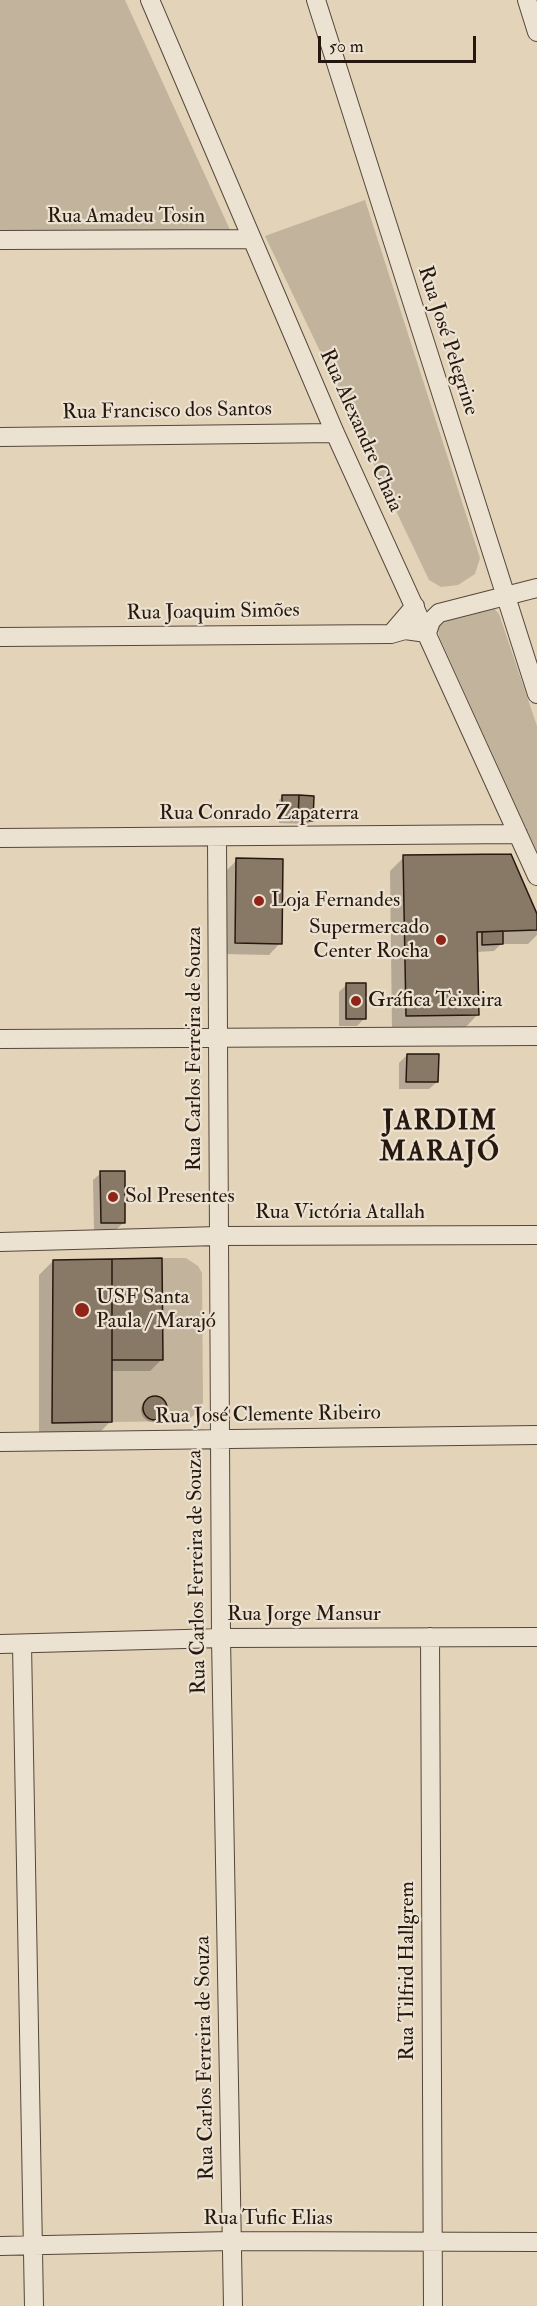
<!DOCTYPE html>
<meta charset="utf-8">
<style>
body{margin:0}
#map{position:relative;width:537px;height:2306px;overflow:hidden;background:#e2d3b9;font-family:"IM FELL Double Pica",serif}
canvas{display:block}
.scale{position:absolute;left:318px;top:36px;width:158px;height:27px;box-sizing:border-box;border:3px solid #27180f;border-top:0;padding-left:8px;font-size:18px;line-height:21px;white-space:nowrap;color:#27180f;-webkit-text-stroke:4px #ece2d2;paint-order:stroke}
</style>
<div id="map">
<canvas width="537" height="2306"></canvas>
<div class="scale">50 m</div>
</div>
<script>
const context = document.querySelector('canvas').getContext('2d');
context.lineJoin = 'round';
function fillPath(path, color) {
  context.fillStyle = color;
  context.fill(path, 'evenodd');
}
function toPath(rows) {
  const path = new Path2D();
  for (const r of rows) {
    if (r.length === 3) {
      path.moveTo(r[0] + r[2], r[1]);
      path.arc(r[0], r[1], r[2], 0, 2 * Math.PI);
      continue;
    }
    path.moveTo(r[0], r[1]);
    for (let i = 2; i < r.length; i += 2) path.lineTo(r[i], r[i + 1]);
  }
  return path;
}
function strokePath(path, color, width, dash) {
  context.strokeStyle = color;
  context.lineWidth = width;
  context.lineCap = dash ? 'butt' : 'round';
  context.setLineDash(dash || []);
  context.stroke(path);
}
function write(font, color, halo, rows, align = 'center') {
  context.font = font + ' "IM FELL Double Pica",serif';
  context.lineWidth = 4.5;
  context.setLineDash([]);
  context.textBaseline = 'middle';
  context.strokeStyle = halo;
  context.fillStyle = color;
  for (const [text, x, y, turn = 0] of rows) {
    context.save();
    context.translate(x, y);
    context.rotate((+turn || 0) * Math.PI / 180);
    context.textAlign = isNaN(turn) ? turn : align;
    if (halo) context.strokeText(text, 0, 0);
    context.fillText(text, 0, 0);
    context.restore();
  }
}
fillPath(toPath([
 [0,0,125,0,231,232,0,232],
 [365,200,480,558,475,574,458,585,441,587,429,580,265,236],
 [494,608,499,614,537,726,537,853,439,636,438,627,446,620],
 [162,1258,186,1258,198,1266,202,1273,203,1403,196,1414,185,1421,112,1422,112,1360,163,1360]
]), '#c2b39c');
fillPath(toPath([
 [282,797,312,820,308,824,279,823,279,800],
 [404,857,537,918,537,935,528,944,501,944,494,951,476,952,478,1014,464,1029,392,1029,390,871],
 [237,860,280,943,269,955,224,954,226,871],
 [347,984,364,1019,357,1026,339,1026,339,992],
 [407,1055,437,1082,429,1089,399,1089,399,1063],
 [101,1173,124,1222,116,1230,94,1230,93,1180],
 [53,1261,161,1360,150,1371,111,1371,111,1421,97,1435,39,1437,39,1275],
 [153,1410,12]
]), '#0003');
const building = toPath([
 [282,795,299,795,298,820,282,820,282,795],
 [299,795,314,796,313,821,298,820,299,795],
 [511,854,537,914,537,930,477,932,479,1015,406,1016,403,855,511,854],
 [236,858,283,859,282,944,235,943,236,858],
 [503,931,503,944,482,945,482,932,503,931],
 [346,983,366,983,366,1019,346,1019,346,983],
 [407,1054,439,1054,438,1082,406,1082,407,1054],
 [100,1171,125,1171,125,1223,101,1223,100,1171],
 [162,1258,163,1360,112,1360,112,1259,162,1258],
 [112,1259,112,1422,52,1423,53,1260,112,1259],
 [155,1408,12]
]);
fillPath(building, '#887967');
strokePath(building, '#27180f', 1.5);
const street = toPath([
 [150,0,335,433,537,876],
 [316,0,537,694],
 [527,0,537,32],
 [0,240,252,239],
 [0,437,335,433],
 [391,634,405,630,427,633,431,621,439,613,537,588],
 [0,637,391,634,415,606],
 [217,837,221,1638,233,2306],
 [0,838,518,834],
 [0,1039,537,1036],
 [0,1242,218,1236,537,1235],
 [0,1442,537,1435],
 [430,1637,433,2306],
 [0,1644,221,1638,537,1637],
 [22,1644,34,2306],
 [0,2246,231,2241,537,2242]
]);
strokePath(street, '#56473a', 20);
strokePath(street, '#ece2d2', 18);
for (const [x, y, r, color] of [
 [259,901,6,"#8f2418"],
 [441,940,6,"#8f2418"],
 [356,1001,6,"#8f2418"],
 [113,1197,6,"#8f2418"],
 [82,1310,8,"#8f2418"]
]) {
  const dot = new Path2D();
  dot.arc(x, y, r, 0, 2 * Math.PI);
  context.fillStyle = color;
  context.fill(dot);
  strokePath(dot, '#ece2d2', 2);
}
write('21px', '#27180f', '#ece2d2', [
 ["Rua Amadeu Tosin",126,217],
 ["Rua José Pelegrine",447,341,72],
 ["Rua Francisco dos Santos",167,412,-1],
 ["Rua Alexandre Chaia",360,431,66],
 ["Rua Joaquim Simões",213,613,-1],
 ["Rua Conrado Zapaterra",259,814],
 ["Rua Carlos Ferreira de Souza",195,1049,-90],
 ["Rua Victória Atallah",340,1213],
 ["Rua José Clemente Ribeiro",268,1416,-1],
 ["Rua Carlos Ferreira de Souza",198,1572,-91],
 ["Rua Jorge Mansur",304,1615],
 ["Rua Tilfrid Hallgrem",408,1971,-90],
 ["Rua Carlos Ferreira de Souza",206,2058,-91],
 ["Rua Tufic Elias",268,2219]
]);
write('21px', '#27180f', '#ece2d2', [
 ["Loja Fernandes",271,901],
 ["Supermercado",429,928,"right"],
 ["Center Rocha",429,952,"right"],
 ["Gráfica Teixeira",368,1001],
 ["Sol Presentes",125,1197],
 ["USF Santa",96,1298],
 ["Paula / Marajó",96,1322]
], 'left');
context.letterSpacing = '1.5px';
write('bold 27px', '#27180f', '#ece2d2', [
 ["JARDIM",440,1123],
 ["MARAJÓ",440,1154]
]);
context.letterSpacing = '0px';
</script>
